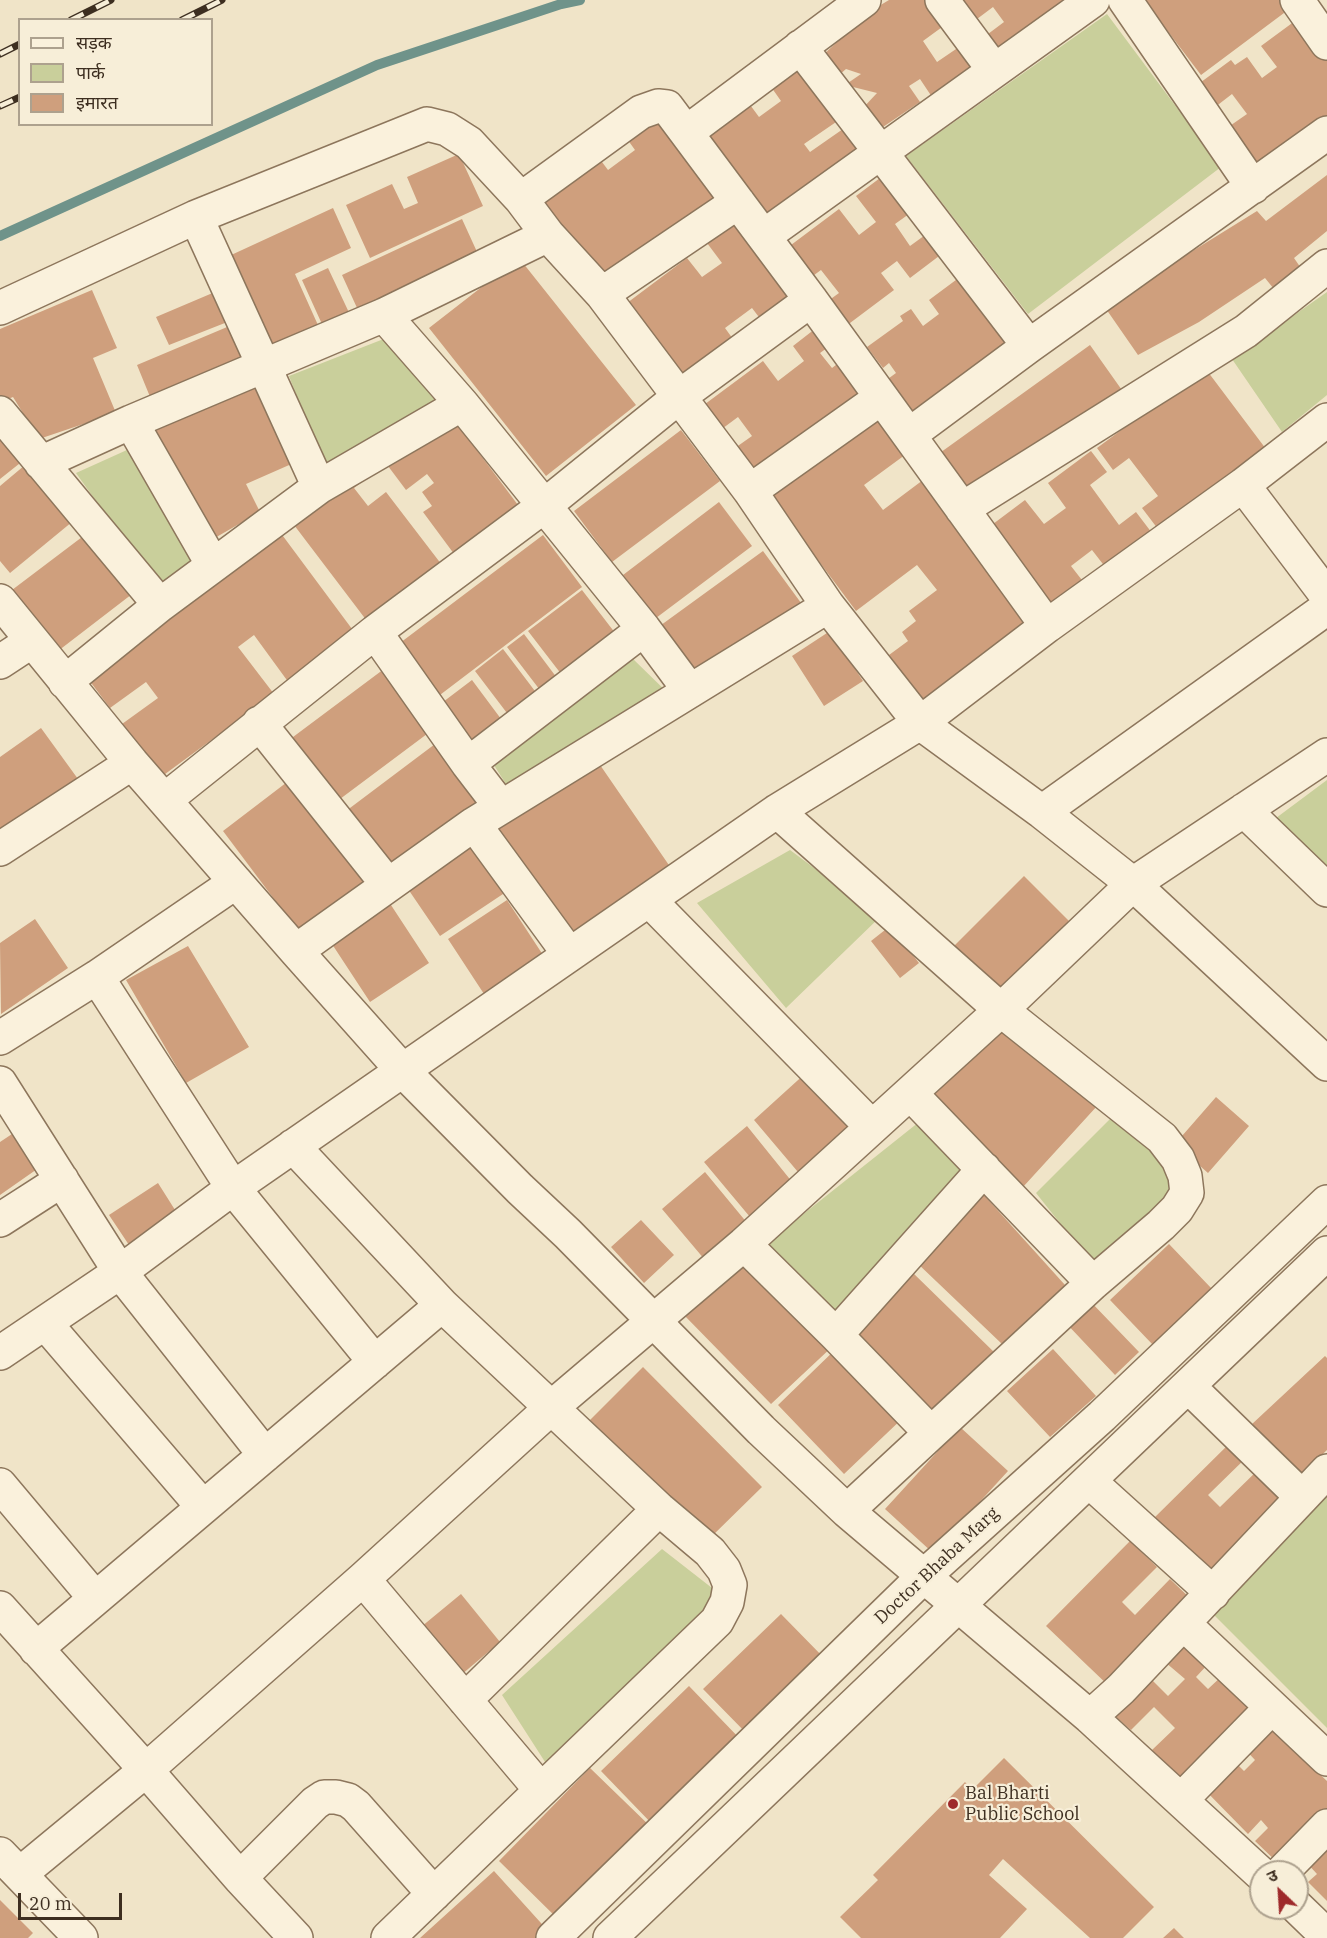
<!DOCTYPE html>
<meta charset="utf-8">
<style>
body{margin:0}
#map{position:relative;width:1327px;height:1938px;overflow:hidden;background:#f0e4c8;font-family:"IBM Plex Serif","Noto Sans Devanagari",serif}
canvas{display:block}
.legend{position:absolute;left:18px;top:18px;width:195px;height:108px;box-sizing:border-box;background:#f7eed8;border:2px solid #ada18e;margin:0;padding:8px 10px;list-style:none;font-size:18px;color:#3d2e20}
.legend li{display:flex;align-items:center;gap:12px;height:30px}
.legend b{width:30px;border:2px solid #ada18e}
.north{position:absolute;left:1249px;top:1860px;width:60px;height:60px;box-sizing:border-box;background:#f7eed8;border:2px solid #ada18e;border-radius:50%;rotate:335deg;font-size:16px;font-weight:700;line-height:24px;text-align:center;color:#3d2e20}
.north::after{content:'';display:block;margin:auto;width:21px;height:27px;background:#9e2a2b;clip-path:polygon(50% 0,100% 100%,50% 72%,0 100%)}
.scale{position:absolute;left:18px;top:1893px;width:104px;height:27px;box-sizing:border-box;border:3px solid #3d2e20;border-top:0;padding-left:8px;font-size:18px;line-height:21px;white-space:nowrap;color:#3d2e20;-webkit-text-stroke:4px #f7eed8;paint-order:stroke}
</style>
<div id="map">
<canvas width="1327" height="1938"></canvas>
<ul class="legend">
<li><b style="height:8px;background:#faf1dc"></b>सड़क</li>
<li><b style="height:16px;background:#c9cf9b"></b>पार्क</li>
<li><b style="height:16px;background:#cf9f7d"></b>इमारत</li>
</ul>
<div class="north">उ</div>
<div class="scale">20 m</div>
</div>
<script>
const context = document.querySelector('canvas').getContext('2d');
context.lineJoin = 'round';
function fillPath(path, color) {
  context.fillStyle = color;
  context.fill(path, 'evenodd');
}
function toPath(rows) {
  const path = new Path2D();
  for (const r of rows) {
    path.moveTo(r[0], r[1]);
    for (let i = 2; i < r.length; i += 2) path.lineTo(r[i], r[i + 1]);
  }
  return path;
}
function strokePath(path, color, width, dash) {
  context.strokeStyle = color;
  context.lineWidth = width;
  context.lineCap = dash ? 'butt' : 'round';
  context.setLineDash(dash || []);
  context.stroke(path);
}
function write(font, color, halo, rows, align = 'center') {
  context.font = font + ' "IBM Plex Serif",serif';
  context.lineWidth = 4.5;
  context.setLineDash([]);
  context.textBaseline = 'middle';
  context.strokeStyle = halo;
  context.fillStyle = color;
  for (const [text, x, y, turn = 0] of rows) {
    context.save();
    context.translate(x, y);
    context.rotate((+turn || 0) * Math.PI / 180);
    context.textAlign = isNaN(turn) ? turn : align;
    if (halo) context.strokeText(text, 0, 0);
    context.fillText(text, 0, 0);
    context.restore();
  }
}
fillPath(toPath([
 [1107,14,1221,167,1028,314,906,156],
 [1327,292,1327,395,1282,432,1232,359],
 [399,333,449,398,326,472,289,376],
 [138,445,207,564,161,592,76,473],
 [631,657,673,698,511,792,492,762],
 [1327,780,1327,877,1272,821],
 [790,850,880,917,786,1008,697,903],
 [1113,1116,1188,1185,1095,1267,1036,1193],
 [919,1122,969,1168,837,1314,767,1243],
 [1327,1495,1327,1728,1211,1612],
 [662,1549,721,1595,547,1765,502,1695]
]), '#c9cf9b');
strokePath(toPath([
 [0,236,377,65,561,4,580,0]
]), '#6f938a', 10);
fillPath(toPath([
 [889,0,934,0,949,22,923,41,937,62,959,47,974,68,932,97,920,79,909,86,920,102,877,131,862,109,877,93,845,85,861,74,846,69,839,75,821,57,869,12],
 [950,0,1070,0,993,58,980,40,1004,22,993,7,969,25],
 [1144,0,1281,0,1288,10,1201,75],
 [1299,18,1327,56,1327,116,1253,170,1224,130,1247,114,1232,94,1210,111,1193,88,1231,60,1235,65,1247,57,1262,78,1277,67,1261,46],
 [799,62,839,120,804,144,810,152,843,129,861,154,768,220,703,128,745,98,759,117,781,101,769,84],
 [657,110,723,196,606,284,534,201,596,154,608,170,635,150,625,136],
 [459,154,483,206,370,258,346,205,392,184,404,209,418,203,407,177],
 [888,172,916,209,895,224,910,246,932,230,947,250,910,278,897,261,881,273,894,290,846,326,828,301,839,293,821,270,810,278,787,248,839,209,859,235,876,222,856,196],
 [1327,175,1327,231,1294,258,1305,274,1278,294,1265,278,1199,322,1138,355,1104,306,1257,211,1266,221],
 [333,208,351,248,295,274,322,334,274,356,229,256],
 [462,219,483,265,363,321,342,275],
 [738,220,799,300,765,325,752,308,725,328,738,346,683,387,623,306,687,258,702,277,722,263,707,243],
 [519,258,636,405,546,476,429,328],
 [328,268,353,321,326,333,302,280],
 [964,274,1013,340,906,419,881,384,896,373,889,363,883,368,867,347,903,321,900,316,911,309,923,326,939,314,929,300],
 [222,289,235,319,169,345,156,317],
 [92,290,117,348,93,358,116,413,39,439,13,397,1,402,0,401,0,329],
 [239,322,257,366,155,409,137,365],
 [820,325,834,343,820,353,832,368,845,358,874,397,750,489,725,455,752,436,738,417,711,437,693,413,763,361,778,381,804,361,793,346],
 [1090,345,1124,393,966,498,937,455],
 [1205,368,1269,453,1161,533,1142,508,1158,496,1129,458,1113,470,1097,448],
 [258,373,296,462,246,484,260,512,206,543,137,424],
 [878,411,909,452,864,485,883,510,927,477,1035,621,925,703,889,655,908,641,902,632,916,621,909,611,937,590,917,565,856,611,768,493],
 [452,417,524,513,460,562,423,512,432,506,422,492,434,483,427,474,406,490,388,466],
 [0,421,29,456,0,479],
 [681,430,720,481,612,562,574,511],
 [1091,451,1107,472,1090,485,1119,525,1136,512,1152,533,1106,568,1092,550,1071,566,1085,584,1050,609,989,527,1025,500,1044,524,1066,508,1048,483],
 [31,460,78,517,10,573,0,561,0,486],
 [373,474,354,488,368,506,386,492,445,569,370,625,291,521],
 [719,502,752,546,656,618,623,575],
 [277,528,355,633,289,683,254,635,238,647,274,694,161,777,122,724,158,698,146,682,110,708,83,672],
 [90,531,136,591,58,651,12,590],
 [543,535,582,587,432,701,392,649],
 [763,551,804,607,698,684,657,628],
 [582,590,619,638,565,679,528,631],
 [830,631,863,681,824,706,792,656],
 [524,634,560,682,543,694,507,647],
 [503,649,541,699,513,721,475,671],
 [388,666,435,728,336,802,289,740],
 [472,680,510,731,482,753,443,702],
 [41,728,78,779,0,834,0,757],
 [443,738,488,798,388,874,342,814],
 [598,762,673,871,573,938,499,829],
 [295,776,375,880,301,935,223,831],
 [475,844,506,892,440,936,408,889],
 [1024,876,1073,925,998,1000,949,951],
 [507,900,543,955,484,994,448,939],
 [389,902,429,963,370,1002,330,941],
 [35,919,68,968,1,1014,0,943],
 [890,926,919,963,900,978,871,941],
 [188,946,249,1047,186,1083,126,980],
 [1000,1017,1098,1105,1023,1187,925,1099],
 [808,1071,856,1124,798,1172,754,1120],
 [1216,1097,1249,1126,1208,1173,1175,1144],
 [747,1126,797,1188,755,1223,704,1162],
 [15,1132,40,1167,0,1195,0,1142],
 [705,1172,748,1224,705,1260,662,1209],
 [158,1183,182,1221,135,1254,109,1215],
 [983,1194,1065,1285,1002,1344,915,1261],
 [641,1220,674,1255,644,1283,611,1247],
 [1169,1244,1212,1289,1153,1345,1110,1300],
 [746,1254,834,1345,771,1404,683,1314],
 [911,1271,996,1354,928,1422,844,1338],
 [1088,1299,1139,1352,1115,1375,1064,1321],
 [840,1345,906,1415,844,1474,778,1405],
 [1053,1349,1096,1396,1050,1437,1007,1391],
 [1325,1356,1327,1358,1327,1450,1300,1476,1251,1425],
 [643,1367,762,1487,708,1540,590,1420],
 [960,1427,1008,1471,933,1553,885,1509],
 [1235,1438,1250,1454,1208,1495,1220,1507,1262,1466,1292,1496,1208,1578,1151,1521],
 [1130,1541,1157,1567,1122,1602,1135,1615,1170,1579,1194,1602,1111,1688,1046,1626],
 [461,1594,500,1642,461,1675,421,1627],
 [781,1614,828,1662,751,1738,703,1689],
 [1187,1640,1210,1662,1196,1677,1208,1689,1223,1675,1258,1711,1184,1783,1152,1750,1175,1728,1154,1707,1131,1730,1110,1712,1148,1676,1168,1696,1185,1679,1165,1662],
 [689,1686,743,1742,655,1827,601,1771],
 [1264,1722,1327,1781,1327,1818,1281,1866,1255,1841,1268,1828,1261,1820,1248,1834,1200,1785,1237,1764,1244,1771,1255,1760,1241,1745],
 [1004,1758,1154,1907,1123,1938,1090,1938,1003,1859,989,1875,1027,1909,1000,1938,861,1938,840,1917,878,1880,873,1875,965,1782,972,1790],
 [590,1768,653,1829,562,1923,499,1861],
 [1327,1840,1327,1901,1308,1882,1317,1874,1305,1861],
 [494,1871,550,1933,544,1938,420,1938],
 [0,1900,33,1933,28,1938,0,1938],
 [1174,1928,1184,1938,1163,1938]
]), '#cf9f7d');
const minor = toPath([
 [942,0,994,70],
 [1125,0,1253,187],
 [1297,0,1327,43],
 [800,47,1029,346],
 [687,132,864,0],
 [521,199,641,112,658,106,667,107,811,300,1047,626],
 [196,217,319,487],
 [764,236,1093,0],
 [602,294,738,202],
 [0,308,196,217,427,124,447,129,469,143,521,199,548,235,602,294,750,491,828,606,920,723,1042,812,1133,884,1327,1064],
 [384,315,462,404,644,629,690,691],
 [0,413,160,605],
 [131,422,213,565],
 [909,435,1029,346,1327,133],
 [41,463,131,422,384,315,548,235],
 [1243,485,1327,596],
 [750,491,881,398],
 [962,509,1246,331,1327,266],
 [0,601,132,763,296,951,403,1071,520,1189,568,1234,761,1430,847,1511,1090,1717,1261,1874],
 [375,632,468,764,501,807],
 [0,662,32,641],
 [65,682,160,605,319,487,462,404],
 [259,723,388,885],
 [468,764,644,629],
 [166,799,375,632,544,506,680,396,811,300],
 [1244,810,1327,890],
 [777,811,1001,1010,1162,1138,1178,1159,1185,1176,1187,1193,1177,1209,1161,1225,1093,1283,847,1511],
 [1042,812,1327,608],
 [474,824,569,954],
 [0,849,132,763],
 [649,900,872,1127],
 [296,951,474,824,828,606],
 [97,977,233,1188,375,1362],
 [0,1038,97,977,236,882],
 [0,1083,120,1272,265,1455],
 [910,1093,1093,1283],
 [0,1220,62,1180],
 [744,1244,836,1335,930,1432],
 [45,1323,203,1507],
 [836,1335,984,1169],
 [0,1353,120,1272,233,1188,777,811,920,723,1047,626,1243,485,1327,420],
 [1188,1386,1302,1497],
 [1089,1481,1213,1593],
 [0,1485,95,1598],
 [363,1579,541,1790],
 [0,1608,146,1770,240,1878,296,1938],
 [1184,1624,1327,1759],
 [36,1649,442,1305,293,1146],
 [465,1700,659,1509],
 [1090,1717,1121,1689,1327,1471],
 [1181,1800,1272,1707],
 [0,1854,81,1938],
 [1282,1872,1327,1826],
 [20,1874,146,1770,363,1579,552,1407,744,1244,1001,1010,1133,884,1327,755],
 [240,1878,315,1803,324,1797,336,1797,348,1800,356,1806,434,1894],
 [1297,1907,1327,1936],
 [388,1938,717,1621,727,1602,730,1585,724,1570,710,1552,659,1509,442,1305],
 [553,1938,924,1576,1102,1416,1327,1202],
 [610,1938,1327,1253]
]);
strokePath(minor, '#8d765c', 36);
strokePath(minor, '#faf1dc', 33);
const rail = toPath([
 [71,20,111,0],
 [182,20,222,0],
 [0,54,20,44],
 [0,106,20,97]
]);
strokePath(rail, '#3d2e20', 7);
strokePath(rail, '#f7eed8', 4.5, [14]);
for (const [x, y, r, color] of [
 [953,1804,6,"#9e2a2b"]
]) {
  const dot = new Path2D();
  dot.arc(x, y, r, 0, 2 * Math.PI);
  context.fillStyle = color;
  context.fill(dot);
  strokePath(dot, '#f7eed8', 2);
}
write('18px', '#3d2e20', '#f7eed8', [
 ["Doctor Bhaba Marg",937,1566,-43]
]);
write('18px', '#3d2e20', '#f7eed8', [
 ["Bal Bharti",965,1794],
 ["Public School",965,1815]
], 'left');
</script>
